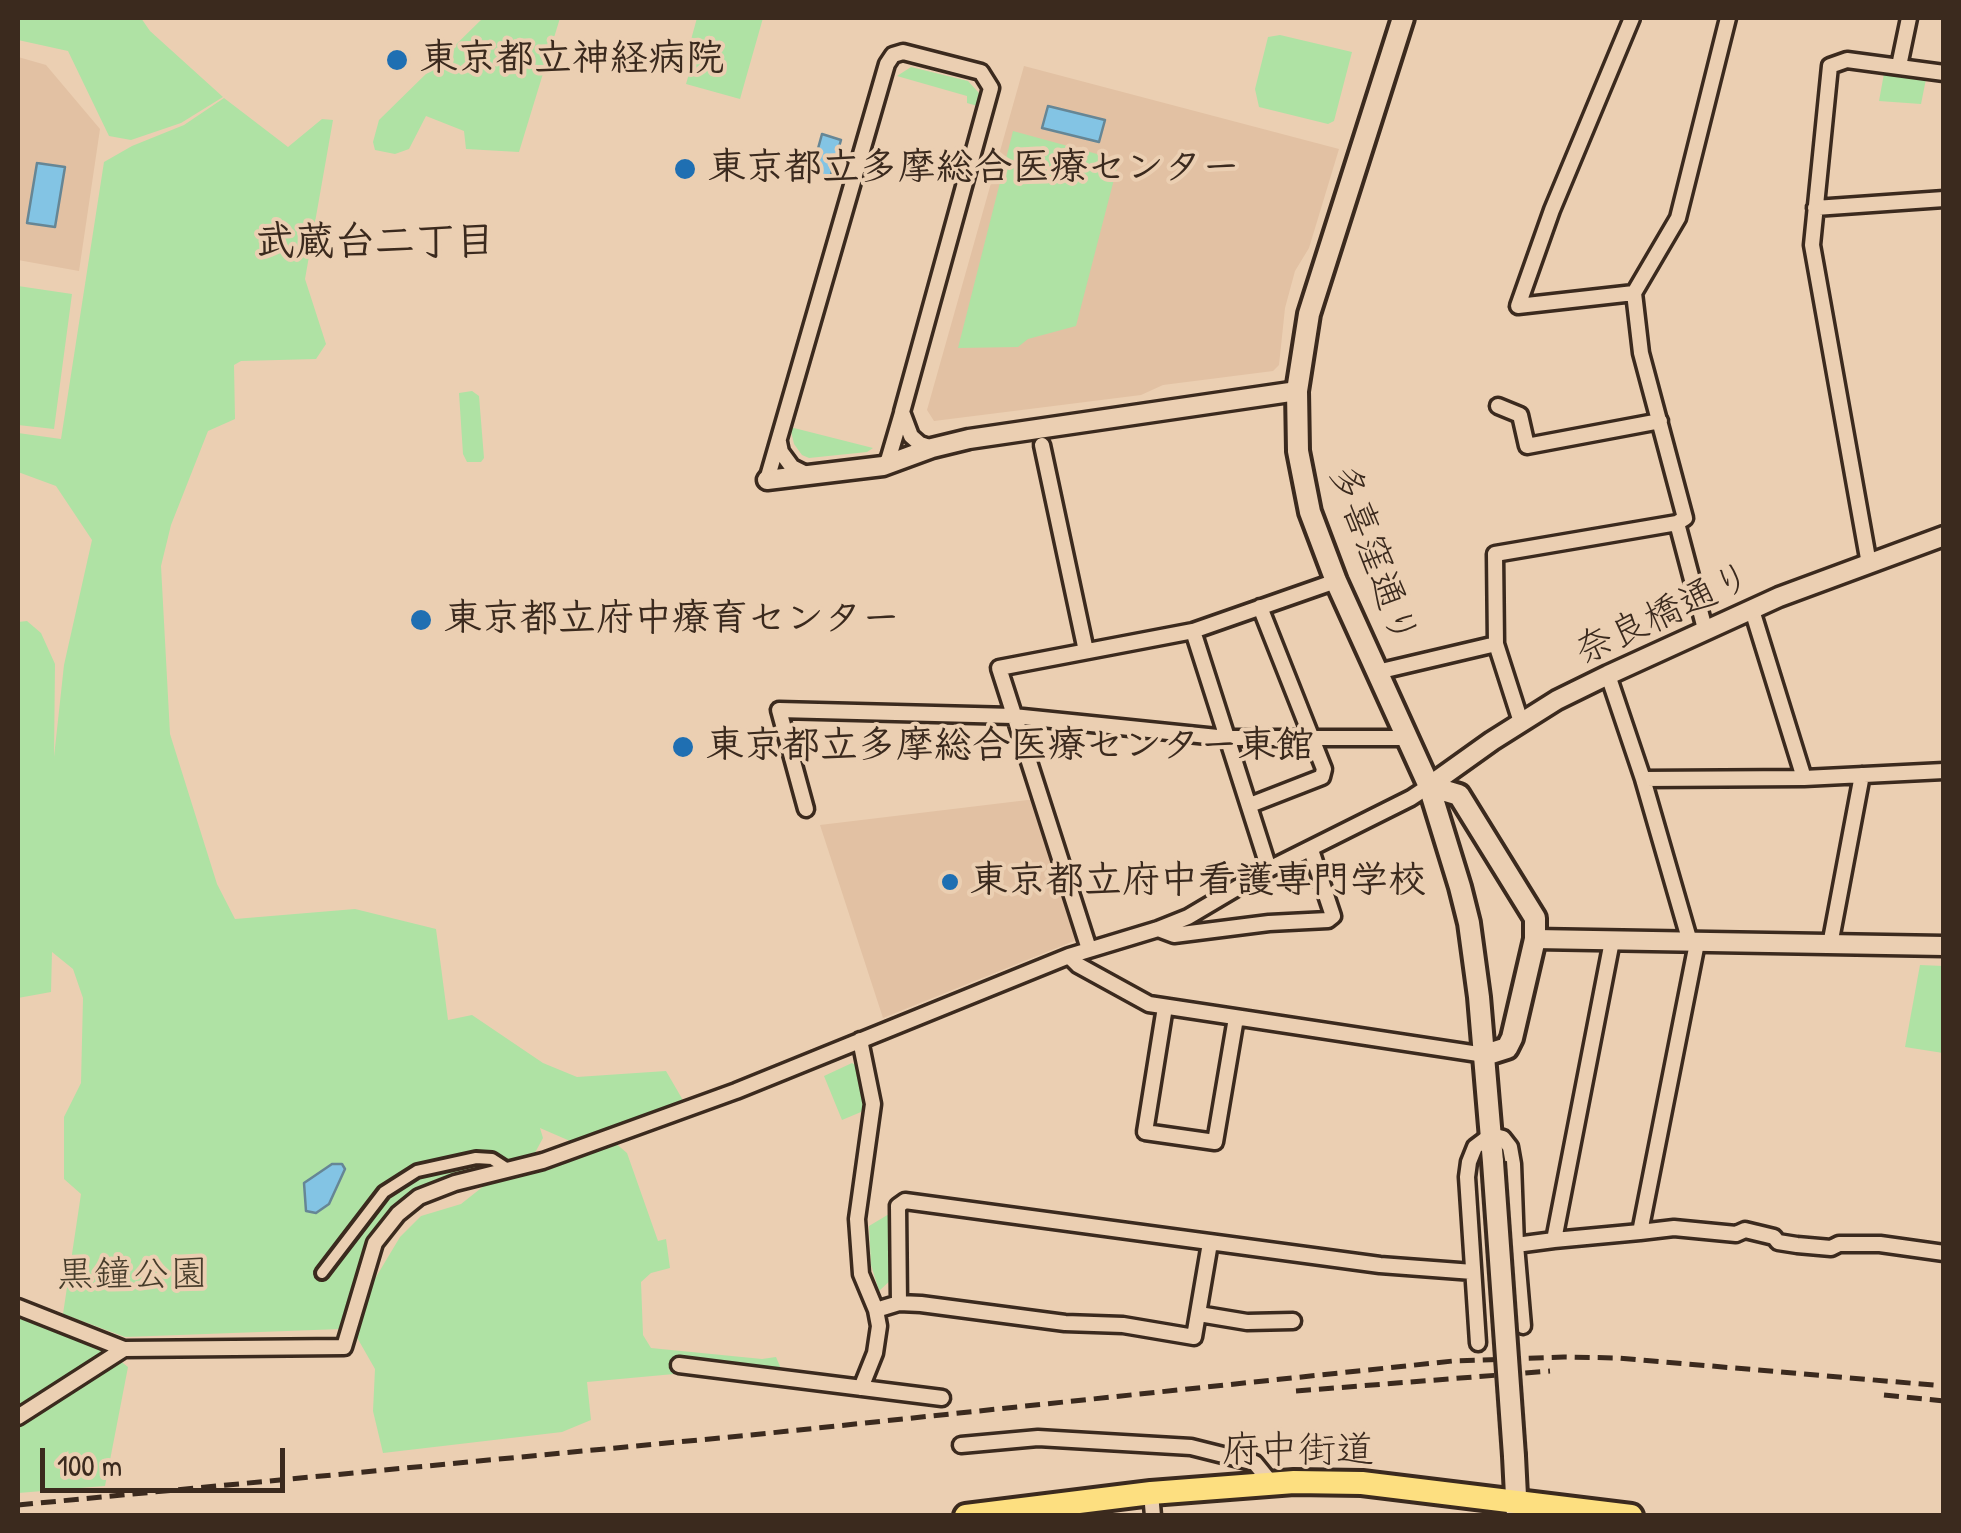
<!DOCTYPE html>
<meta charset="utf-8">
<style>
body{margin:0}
#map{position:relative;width:1961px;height:1533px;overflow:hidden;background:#ebcfb2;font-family:"Patrick Hand",sans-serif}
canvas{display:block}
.frame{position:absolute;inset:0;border:20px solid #3b2a1e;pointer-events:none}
.scale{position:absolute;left:40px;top:1448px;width:245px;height:45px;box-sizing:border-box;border:5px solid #3b2a1e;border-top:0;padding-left:12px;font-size:30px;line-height:35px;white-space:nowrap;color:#3b2a1e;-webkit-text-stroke:8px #ebcfb2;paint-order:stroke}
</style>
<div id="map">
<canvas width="1961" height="1533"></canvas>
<div class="frame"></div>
<div class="scale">100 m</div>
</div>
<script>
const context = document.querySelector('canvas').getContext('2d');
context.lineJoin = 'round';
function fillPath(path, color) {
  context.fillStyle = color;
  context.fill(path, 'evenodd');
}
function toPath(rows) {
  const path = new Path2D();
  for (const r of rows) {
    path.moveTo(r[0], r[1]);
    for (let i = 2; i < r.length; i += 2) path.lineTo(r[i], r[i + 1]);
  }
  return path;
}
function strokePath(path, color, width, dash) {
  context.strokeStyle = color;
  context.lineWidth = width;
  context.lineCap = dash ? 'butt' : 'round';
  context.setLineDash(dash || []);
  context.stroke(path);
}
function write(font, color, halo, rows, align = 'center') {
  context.font = font + ' "Patrick Hand","Klee One",sans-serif';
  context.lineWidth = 8;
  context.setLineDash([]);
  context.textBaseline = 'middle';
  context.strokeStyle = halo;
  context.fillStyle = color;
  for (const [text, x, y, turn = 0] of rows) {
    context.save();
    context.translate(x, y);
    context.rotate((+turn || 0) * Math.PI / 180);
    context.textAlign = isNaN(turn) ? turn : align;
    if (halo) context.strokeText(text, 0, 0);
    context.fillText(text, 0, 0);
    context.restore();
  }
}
fillPath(toPath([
 [18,57,46,65,100,129,79,271,18,260],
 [1024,66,1339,149,1309,248,1295,271,1285,308,1279,365,1273,371,1163,385,1141,395,934,421,927,410],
 [1036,799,1079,939,883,1018,820,825]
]), '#e2c1a3');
fillPath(toPath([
 [18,18,141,18,150,31,223,97,181,123,131,140,109,136,68,51,18,40],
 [483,18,560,18,519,152,466,149,464,131,426,116,409,149,395,154,375,150,373,142,379,120],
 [697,18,763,18,740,99,686,84,691,67,684,65],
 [1280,35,1352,52,1334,121,1328,124,1259,107,1255,89,1268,37],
 [911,67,968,81,979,93,981,107,967,103,967,96,897,76],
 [1885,68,1927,74,1921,104,1879,101],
 [224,98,288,147,322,119,333,120,305,279,326,344,316,359,241,361,234,365,235,419,208,431,171,525,161,566,170,734,217,884,235,919,355,909,436,929,448,1020,472,1015,543,1063,577,1077,666,1071,684,1102,570,1141,540,1128,543,1138,531,1160,469,1171,418,1189,391,1211,368,1240,341,1329,125,1337,63,1314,81,1194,64,1179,64,1117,81,1083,83,998,73,969,52,952,51,992,18,998,18,622,27,621,41,633,55,664,54,757,64,665,92,540,56,486,18,472,18,433,61,439,104,162,132,146,184,125],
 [1013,131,1119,160,1076,326,1028,339,1018,347,958,348],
 [18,286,72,294,54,429,18,425],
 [472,391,479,396,484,458,481,462,467,462,463,454,459,393],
 [790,427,873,448,867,452,809,458,802,455,794,444],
 [1920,965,1943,966,1943,1053,1905,1047],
 [852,1063,857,1066,864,1105,861,1112,842,1120,824,1076],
 [614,1142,627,1153,658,1241,666,1239,670,1268,651,1273,641,1282,643,1335,651,1348,762,1359,776,1357,782,1371,693,1364,674,1374,587,1382,591,1420,562,1432,383,1453,373,1411,375,1369,355,1334,370,1287,400,1237,421,1216,461,1204,485,1185],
 [889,1214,894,1277,879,1291,871,1265,869,1226],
 [18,1315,104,1348,128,1367,105,1486,18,1493]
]), '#afe2a4');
const water = toPath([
 [1048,106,1105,120,1099,142,1042,128,1048,106],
 [822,134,841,140,830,178,811,174,822,134],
 [37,163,65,167,55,227,27,223,37,163],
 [332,1164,342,1164,345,1169,329,1204,316,1213,306,1211,304,1183,332,1164]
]);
fillPath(water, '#83c4e4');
strokePath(water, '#668695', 2.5);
const pedestrian = toPath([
 [322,1273,384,1192,417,1171,476,1158,492,1159,509,1170]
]);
const minor = toPath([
 [1632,18,1552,210,1518,306,1634,293],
 [1899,66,1909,18],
 [1815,208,1944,199],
 [1498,406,1520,415,1527,446,1660,421],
 [779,442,781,452,792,467,808,475],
 [1042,445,1086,651],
 [887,464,902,413],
 [767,480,887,64,893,55,903,52,981,72,991,88,902,412,911,436,920,444,932,448],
 [1869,564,1812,245,1830,66,1847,60,1944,73],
 [1752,610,1804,778],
 [1705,629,1677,523,1685,518,1641,353,1634,293,1678,218,1728,18],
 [1193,631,1269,869],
 [1496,644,1521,722],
 [1377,672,1496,644,1495,554,1677,523],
 [1608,675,1643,779,1690,942],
 [1643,779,1804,778,1944,771],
 [1250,805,1322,777,1324,769,1260,607],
 [806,809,779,710,1013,716,1227,738,1409,738],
 [1158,929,1174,935,1269,923,1328,920,1333,916,1311,850],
 [1830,945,1862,775],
 [1089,949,999,668,1193,631,1336,581],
 [1069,956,1078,965,1149,1004,1485,1055],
 [1165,1007,1145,1132,1215,1142,1236,1018],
 [860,1040,873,1104,857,1219,861,1274,876,1310,879,1326,875,1353,861,1388],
 [1640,1232,1674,1228,1736,1234,1745,1230,1774,1237,1778,1242,1797,1245,1831,1248,1839,1244,1880,1244,1944,1253],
 [1554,1240,1640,1232,1697,943],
 [1516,1245,1523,1326],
 [899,1303,898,1206,905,1201,1380,1265,1473,1272],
 [18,1307,124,1349,344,1347,375,1243,398,1214,419,1197,455,1183,543,1161,736,1091,1069,956,1158,929,1188,917,1269,869,1411,798,1429,786],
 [876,1310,899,1303,921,1304,1065,1323,1123,1325,1194,1337,1210,1243],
 [1199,1314,1247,1322,1293,1321],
 [1478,1343,1467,1177,1469,1162,1475,1147,1491,1135,1503,1138,1510,1147,1513,1164,1516,1245,1554,1240,1612,941],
 [679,1365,942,1398],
 [18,1417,124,1349],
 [961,1445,1038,1438,1191,1447,1255,1463,1272,1484],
 [1151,1493,1153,1516]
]);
const tertiary = toPath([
 [767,480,883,466,932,448,969,439,1297,391],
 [1429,786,1492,741,1557,700,1608,675,1779,597,1944,536],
 [1535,939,1944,946]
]);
const secondary = toPath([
 [1403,18,1309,314,1297,391,1298,451,1310,512,1336,581,1429,786,1460,887,1469,923,1479,997,1493,1162],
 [1429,786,1459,795,1535,918,1535,939,1512,1038,1507,1048,1485,1055],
 [1514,1456,1517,1516]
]);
const primary = toPath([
 [966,1516,1151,1493,1294,1482,1362,1483,1631,1516]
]);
strokePath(pedestrian, '#3b2a1e', 18);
strokePath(minor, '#3b2a1e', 21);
strokePath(tertiary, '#3b2a1e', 25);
strokePath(secondary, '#3b2a1e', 28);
strokePath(primary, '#3b2a1e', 30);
strokePath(pedestrian, '#ebcfb2', 10);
strokePath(minor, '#ebcfb2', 14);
strokePath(tertiary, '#ebcfb2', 18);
strokePath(secondary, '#ebcfb2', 20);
strokePath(primary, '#fddf80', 22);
strokePath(toPath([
 [1296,1391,1550,1371],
 [1884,1395,1944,1401],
 [18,1505,751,1435,1453,1361,1564,1357,1618,1358,1944,1386]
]), '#3b2a1e', 5, [15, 8]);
const secondaryBridge = toPath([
 [1493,1162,1514,1456]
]);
strokePath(secondaryBridge, '#3b2a1e', 28, []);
strokePath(secondaryBridge, '#ebcfb2', 20);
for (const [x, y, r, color] of [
 [397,60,12,"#1f6fb2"],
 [685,169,12,"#1f6fb2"],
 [421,620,12,"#1f6fb2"],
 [683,747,12,"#1f6fb2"],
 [950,882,10,"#1f6fb2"]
]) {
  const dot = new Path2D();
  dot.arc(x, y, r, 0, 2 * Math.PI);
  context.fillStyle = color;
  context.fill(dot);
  strokePath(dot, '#ebcfb2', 4);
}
write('bold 38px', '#3b2a1e', '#ebcfb2', [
 ["東京都立神経病院",420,60],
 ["東京都立多摩総合医療センター",708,169],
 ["東京都立府中療育センター",444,620],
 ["東京都立多摩総合医療センター東館",706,747],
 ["東京都立府中看護専門学校",970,882]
], 'left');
write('38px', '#3b2a1e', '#ebcfb2', [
 ["多喜窪通り",1372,555,70],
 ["奈良橋通り",1664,615,-25],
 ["府中街道",1298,1452]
]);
write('38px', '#473c2b', '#ebcfb2', [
 ["黒鐘公園",132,1276]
]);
write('bold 40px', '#3b2a1e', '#ebcfb2', [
 ["武蔵台二丁目",375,243]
]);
</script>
